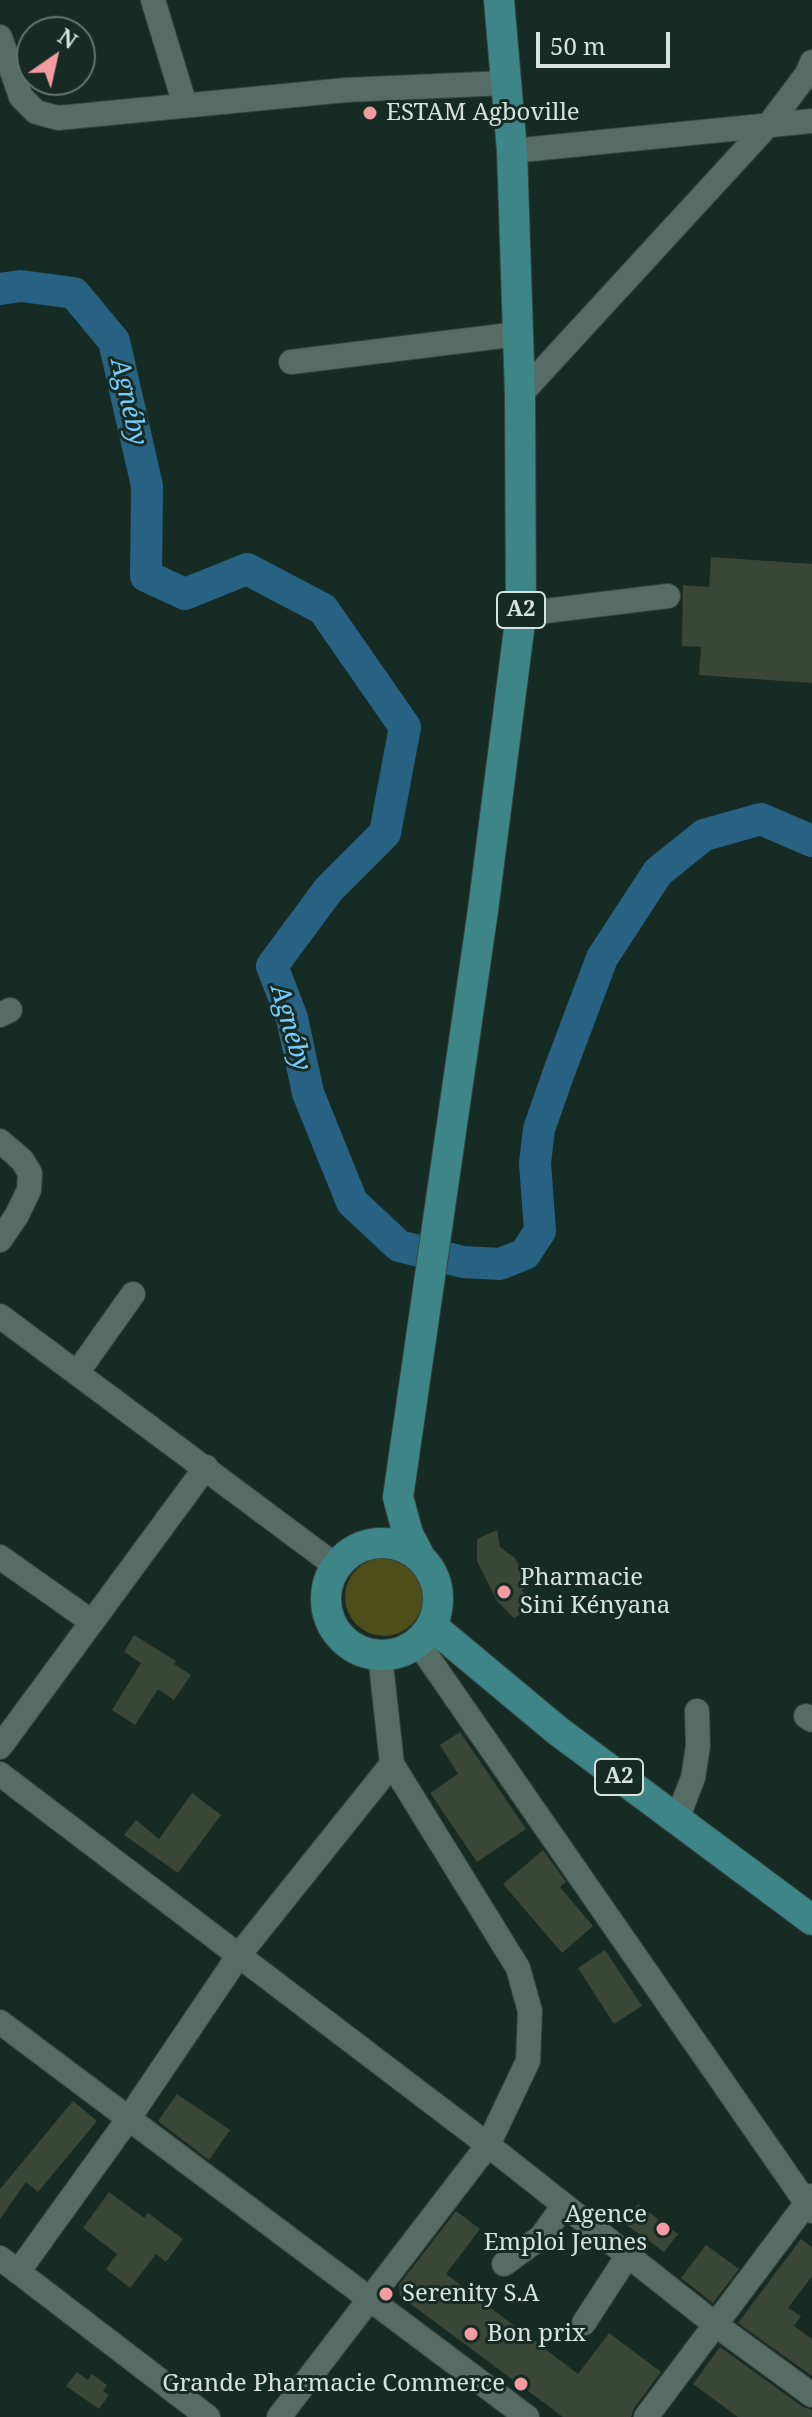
<!DOCTYPE html>
<meta charset="utf-8">
<style>
body{margin:0}
#map{position:relative;width:812px;height:2417px;overflow:hidden;background:#172b25;font-family:"Noto Serif",serif}
canvas{display:block}
.north{position:absolute;left:16px;top:16px;width:80px;height:80px;box-sizing:border-box;background:#172b25;border:2px solid #63746f;border-radius:50%;rotate:34deg;font-size:22px;font-weight:700;line-height:32px;text-align:center;color:#d6e2de}
.north::after{content:'';display:block;margin:auto;width:28px;height:36px;background:#f49aa1;clip-path:polygon(50% 0,100% 100%,50% 72%,0 100%)}
.scale{position:absolute;left:536px;top:32px;width:134px;height:36px;box-sizing:border-box;border:4px solid #d6e2de;border-top:0;padding-left:10px;font-size:24px;line-height:28px;white-space:nowrap;color:#d6e2de;-webkit-text-stroke:6px #172b25;paint-order:stroke}
</style>
<div id="map">
<canvas width="812" height="2417"></canvas>
<div class="north">N</div>
<div class="scale">50 m</div>
</div>
<script>
const context = document.querySelector('canvas').getContext('2d');
context.lineJoin = 'round';
function fillPath(path, color) {
  context.fillStyle = color;
  context.fill(path, 'evenodd');
}
function toPath(rows) {
  const path = new Path2D();
  for (const r of rows) {
    if (r.length === 3) {
      path.moveTo(r[0] + r[2], r[1]);
      path.arc(r[0], r[1], r[2], 0, 2 * Math.PI);
      continue;
    }
    path.moveTo(r[0], r[1]);
    for (let i = 2; i < r.length; i += 2) path.lineTo(r[i], r[i + 1]);
  }
  return path;
}
function strokePath(path, color, width, dash) {
  context.strokeStyle = color;
  context.lineWidth = width;
  context.lineCap = dash ? 'butt' : 'round';
  context.setLineDash(dash || []);
  context.stroke(path);
}
function write(font, color, halo, rows, align = 'center') {
  context.font = font + ' "Noto Serif",serif';
  context.lineWidth = 6;
  context.setLineDash([]);
  context.textBaseline = 'middle';
  context.strokeStyle = halo;
  context.fillStyle = color;
  for (const [text, x, y, turn = 0] of rows) {
    context.save();
    context.translate(x, y);
    context.rotate((+turn || 0) * Math.PI / 180);
    context.textAlign = isNaN(turn) ? turn : align;
    if (halo) context.strokeText(text, 0, 0);
    context.fillText(text, 0, 0);
    context.restore();
  }
}
fillPath(toPath([
 [384,1597,39]
]), '#4d4e1a');
strokePath(toPath([
 [0,289,21,286,74,293,114,341,147,486,146,576,185,594,247,569,323,609,405,727,385,833,329,889,272,966,292,1018,308,1093,352,1202,399,1246,463,1262,500,1264,525,1254,540,1231,535,1163,539,1129,559,1072,602,958,658,872,704,835,761,819,812,841]
]), '#276282', 32);
fillPath(toPath([
 [711,557,812,564,812,683,699,675,701,647,682,646,683,585,709,587],
 [497,1530,500,1547,515,1558,529,1586,521,1590,537,1604,514,1618,497,1601,477,1561,477,1539],
 [134,1635,176,1661,174,1664,191,1675,174,1700,158,1689,135,1725,112,1710,141,1663,124,1652],
 [460,1732,526,1829,477,1862,430,1793,458,1774,440,1745],
 [192,1793,221,1815,178,1873,124,1835,136,1820,159,1839],
 [543,1850,566,1882,560,1887,593,1926,562,1953,503,1884],
 [605,1950,642,2006,614,2024,578,1968],
 [177,2094,230,2130,209,2160,158,2121],
 [73,2101,97,2121,38,2192,26,2182,0,2219,0,2189],
 [109,2192,144,2218,148,2213,183,2239,166,2262,156,2254,130,2288,106,2269,117,2254,83,2228],
 [638,2204,678,2234,664,2252,624,2223],
 [456,2211,480,2229,446,2274,578,2374,609,2333,661,2372,634,2408,631,2417,563,2417,400,2296,399,2285],
 [801,2239,812,2247,812,2276,788,2308,801,2316,794,2326,812,2339,812,2376,738,2323],
 [706,2245,739,2269,713,2303,681,2278],
 [720,2347,803,2407,812,2410,812,2417,738,2417,693,2384],
 [77,2372,88,2380,92,2374,107,2385,103,2391,109,2395,99,2409,66,2386]
]), '#3a4638');
const minor = toPath([
 [153,0,185,105],
 [0,37,21,97,36,112,58,118,346,90,506,83],
 [512,151,812,121],
 [291,362,518,334],
 [520,395,770,123,807,74,812,62],
 [521,614,668,596],
 [0,1015,10,1010],
 [0,1141,22,1160,30,1173,29,1190,17,1215,0,1240],
 [0,1316,336,1566],
 [77,1373,133,1294],
 [0,1557,92,1622],
 [418,1643,812,2211],
 [806,1716,812,1720],
 [0,1747,206,1467],
 [0,1774,488,2145,716,2325,812,2395],
 [677,1819,693,1778,698,1746,697,1711],
 [0,2022,527,2417],
 [0,2258,208,2417],
 [504,2264,541,2237,564,2205],
 [18,2272,129,2118,239,1955,392,1764],
 [584,2323,628,2255],
 [279,2417,488,2145,528,2061,530,2011,518,1968,392,1764,380,1655],
 [646,2417,812,2196]
]);
const major = toPath([
 [382,1599,56],
 [419,1555,408,1534,398,1497,483,910,521,614,520,395,512,151,499,0],
 [432,1626,558,1731,812,1920]
]);
strokePath(minor, '#354540', 26);
strokePath(major, '#354540', 32);
strokePath(minor, '#576c65', 24);
strokePath(major, '#3e8588', 30);
for (const [x, y, r, color] of [
 [370,113,8,"#f49aa1"],
 [504,1592,8,"#f49aa1"],
 [663,2229,8,"#f49aa1"],
 [386,2294,8,"#f49aa1"],
 [471,2334,8,"#f49aa1"],
 [521,2384,8,"#f49aa1"]
]) {
  const dot = new Path2D();
  dot.arc(x, y, r, 0, 2 * Math.PI);
  context.fillStyle = color;
  context.fill(dot);
  strokePath(dot, '#172b25', 3);
}
for (const [x, y, w] of [
 [521,610,48],
 [619,1777,48]
]) {
  const box = new Path2D();
  box.roundRect(x - w / 2, y - 18, w, 36, 6);
  context.fillStyle = '#172b25';
  context.fill(box);
  strokePath(box, '#d6e2de', 2);
}
write('bold 22px', '#d6e2de', null, [
 ["A2",521,610],
 ["A2",619,1777]
]);
write('24px', '#d6e2de', '#172b25', [
 ["ESTAM Agboville",386,113],
 ["Pharmacie",520,1578],
 ["Sini Kényana",520,1606],
 ["Agence",647,2215,"right"],
 ["Emploi Jeunes",647,2243,"right"],
 ["Serenity S.A",402,2294],
 ["Bon prix",487,2334],
 ["Grande Pharmacie Commerce",505,2384,"right"]
], 'left');
write('italic 26px', '#76cbfe', '#172b25', [
 ["Agnéby",128,402,77],
 ["Agnéby",290,1028,74]
]);
</script>
